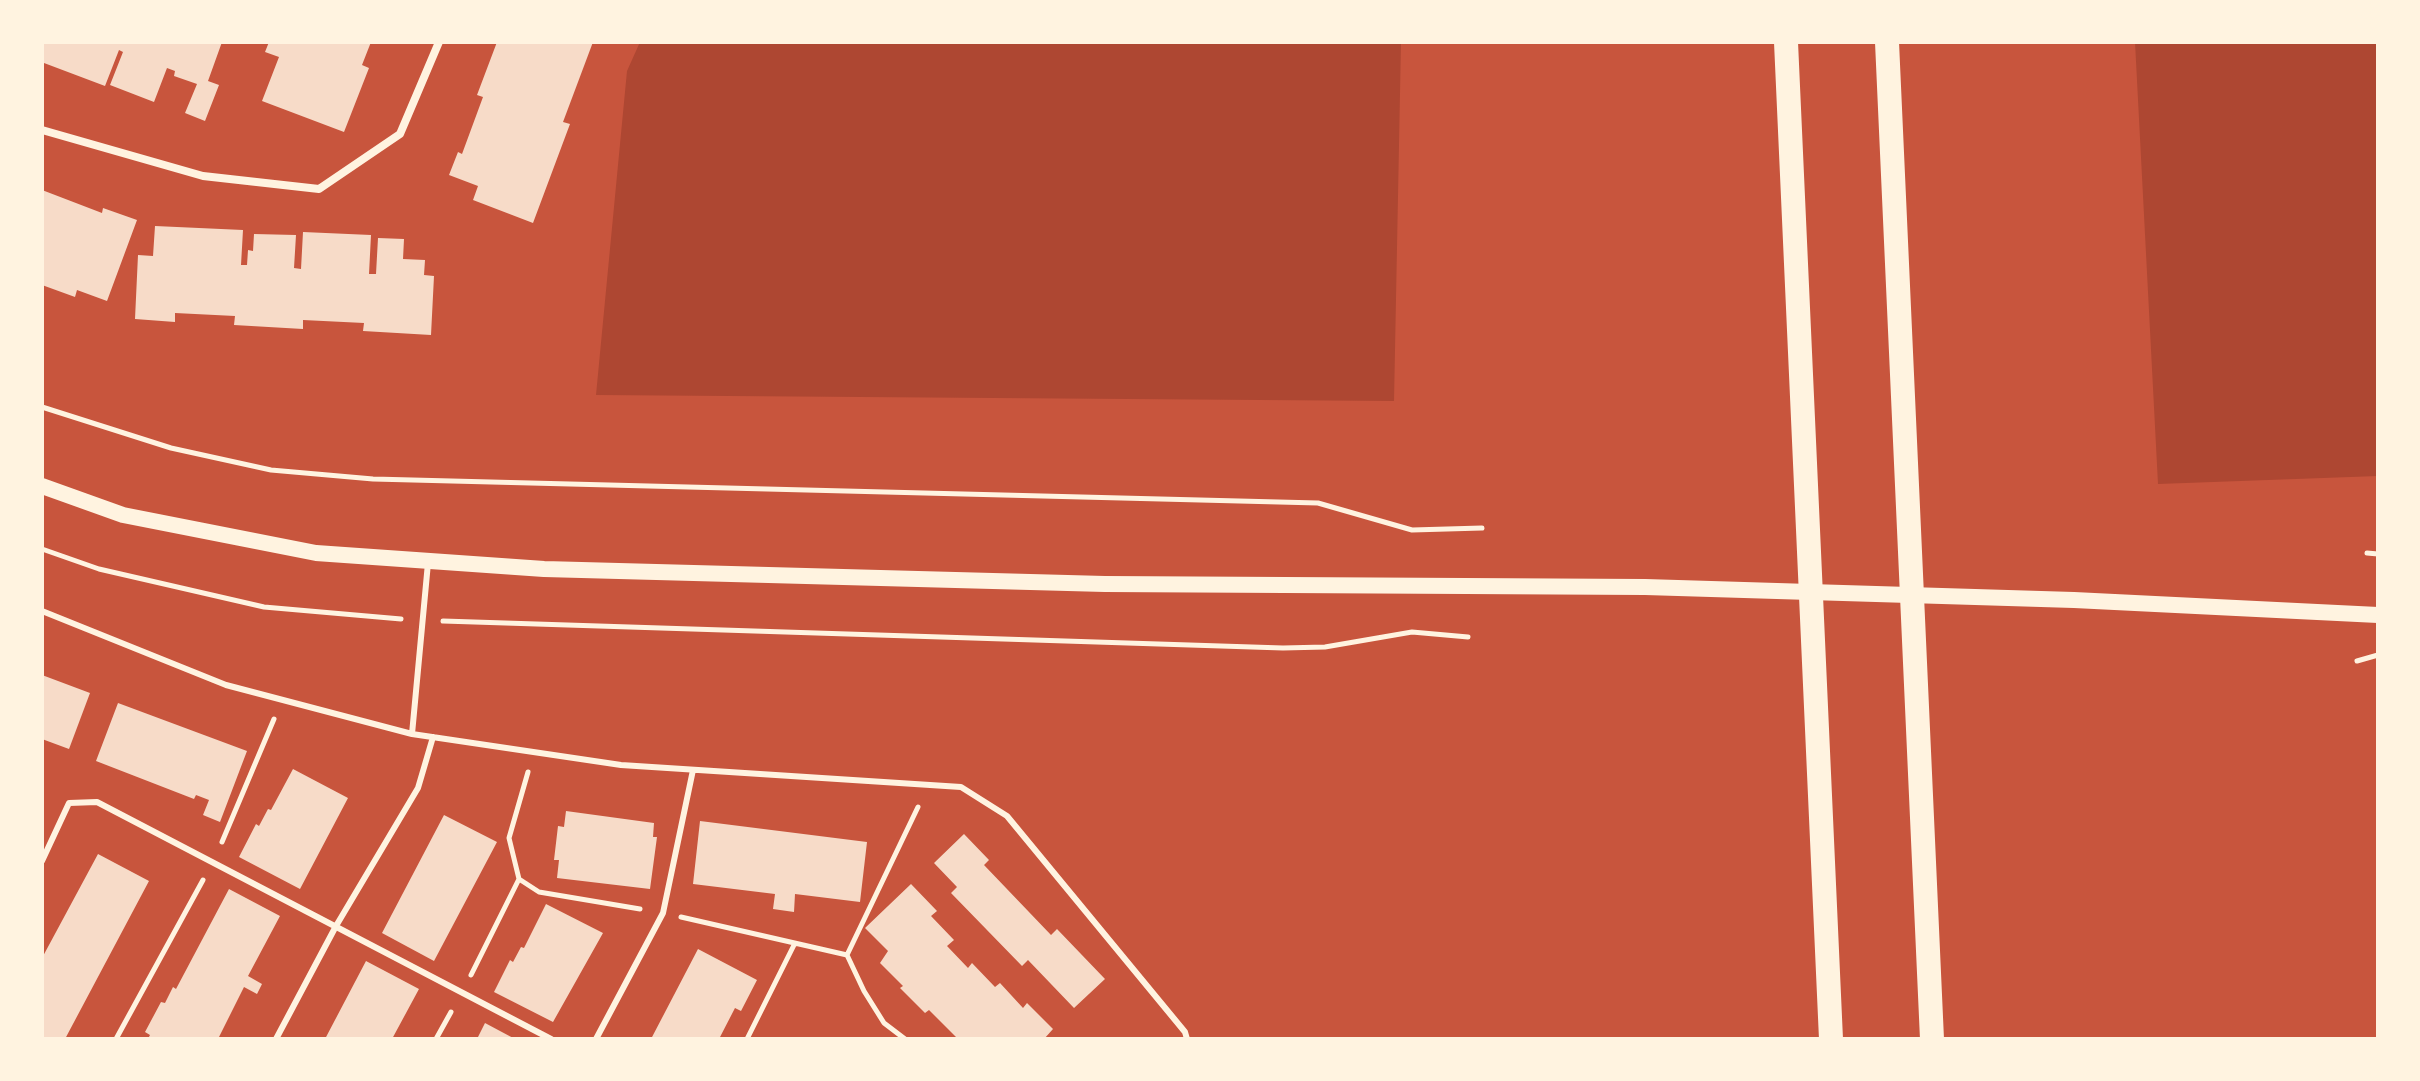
<!DOCTYPE html>
<style>
body{margin:0}
#map{position:relative;width:2420px;height:1081px;overflow:hidden;background:#c8553d;font-family:"Roboto Condensed",sans-serif}
canvas{display:block}
.frame{position:absolute;inset:0;border:44px solid #fff3e0;pointer-events:none}
</style>
<div id="map">
<canvas width="2420" height="1081"></canvas>
<div class="frame"></div>
</div>
<script>
const context = document.querySelector('canvas').getContext('2d');
context.lineJoin = 'round';
function fillPath(path, color) {
  context.fillStyle = color;
  context.fill(path, 'evenodd');
}
function toPath(rows) {
  const path = new Path2D();
  for (const r of rows) {
    path.moveTo(r[0], r[1]);
    for (let i = 2; i < r.length; i += 2) path.lineTo(r[i], r[i + 1]);
  }
  return path;
}
function strokePath(path, color, width, dash) {
  context.strokeStyle = color;
  context.lineWidth = width;
  context.lineCap = dash ? 'butt' : 'round';
  context.setLineDash(dash || []);
  context.stroke(path);
}
fillPath(toPath([
 [640,42,1401,42,1394,401,596,395,627,71],
 [2135,42,2378,42,2378,476,2158,484]
]), '#ae4732');
fillPath(toPath([
 [42,42,222,42,208,81,219,85,205,121,185,113,197,84,174,76,175,71,167,68,154,102,110,85,123,52,119,50,105,86,44,63,42,69],
 [269,42,371,42,362,65,369,68,344,132,262,101,279,57,265,52],
 [497,42,593,42,563,122,570,124,533,223,473,200,478,186,449,175,458,152,462,154,483,97,477,95],
 [42,190,102,213,103,208,137,220,107,301,77,290,75,297,42,285],
 [155,226,243,230,241,265,247,265,248,250,253,251,254,234,296,235,294,268,301,269,303,232,371,235,369,274,376,274,378,238,404,239,403,259,425,260,424,275,434,276,431,335,363,331,364,323,303,320,303,329,234,325,235,316,175,313,175,322,135,319,138,255,153,256],
 [42,675,90,693,69,749,42,739],
 [118,703,247,751,220,822,203,815,209,800,196,795,194,799,96,761],
 [293,769,348,798,300,889,239,857,256,824,259,826,268,809,271,810],
 [566,811,654,823,653,837,657,837,650,889,557,878,559,860,554,860,558,826,564,827],
 [444,815,497,842,434,961,382,933],
 [700,821,867,842,860,902,795,894,794,912,773,909,775,894,693,884],
 [964,834,989,860,984,865,1051,935,1057,929,1105,979,1074,1008,1028,960,1022,966,951,893,957,887,934,863],
 [98,854,149,881,65,1039,42,1039,42,958],
 [911,884,937,911,931,916,954,940,947,946,968,968,972,963,995,987,1000,983,1023,1008,1027,1003,1053,1029,1044,1039,958,1039,929,1010,925,1013,900,988,903,986,880,963,888,951,865,928],
 [229,889,280,916,248,976,262,984,257,994,244,987,218,1039,148,1039,150,1035,145,1032,161,1002,165,1003,173,987,176,989],
 [546,904,603,933,553,1022,494,992,510,960,513,962,521,947,524,948],
 [698,949,757,980,741,1011,735,1008,719,1039,651,1039],
 [366,961,419,989,392,1039,325,1039],
 [485,1023,515,1039,477,1039]
]), '#f7dbc8');
strokePath(toPath([
 [42,407,171,448,271,470,373,479,1318,503,1412,530,1482,528],
 [42,549,99,569,264,607,401,619],
 [2367,553,2378,554],
 [443,621,1283,648,1325,647,1412,632,1468,637],
 [2357,661,2378,655],
 [222,842,274,719],
 [519,879,539,892,640,909],
 [681,917,847,955,918,807],
 [847,955,864,991,884,1023,905,1039],
 [471,975,519,879,509,838,528,772],
 [116,1039,203,880],
 [436,1039,451,1012],
 [747,1039,795,943]
]), '#fff3e0', 5);
strokePath(toPath([
 [42,611,226,685,412,734,621,765,961,787,1007,816,1185,1032,1187,1039],
 [412,734,428,563],
 [42,861,69,803,97,802,551,1039],
 [276,1039,336,926,418,788,433,737],
 [596,1039,663,913,693,770]
]), '#fff3e0', 6);
strokePath(toPath([
 [42,130,203,176,319,189,400,134,439,42]
]), '#fff3e0', 8);
strokePath(toPath([
 [42,486,123,515,316,553,544,569,1105,584,1645,587,2074,600,2378,615]
]), '#fff3e0', 16);
strokePath(toPath([
 [1786,42,1831,1039],
 [1887,42,1932,1039]
]), '#fff3e0', 24);
</script>
